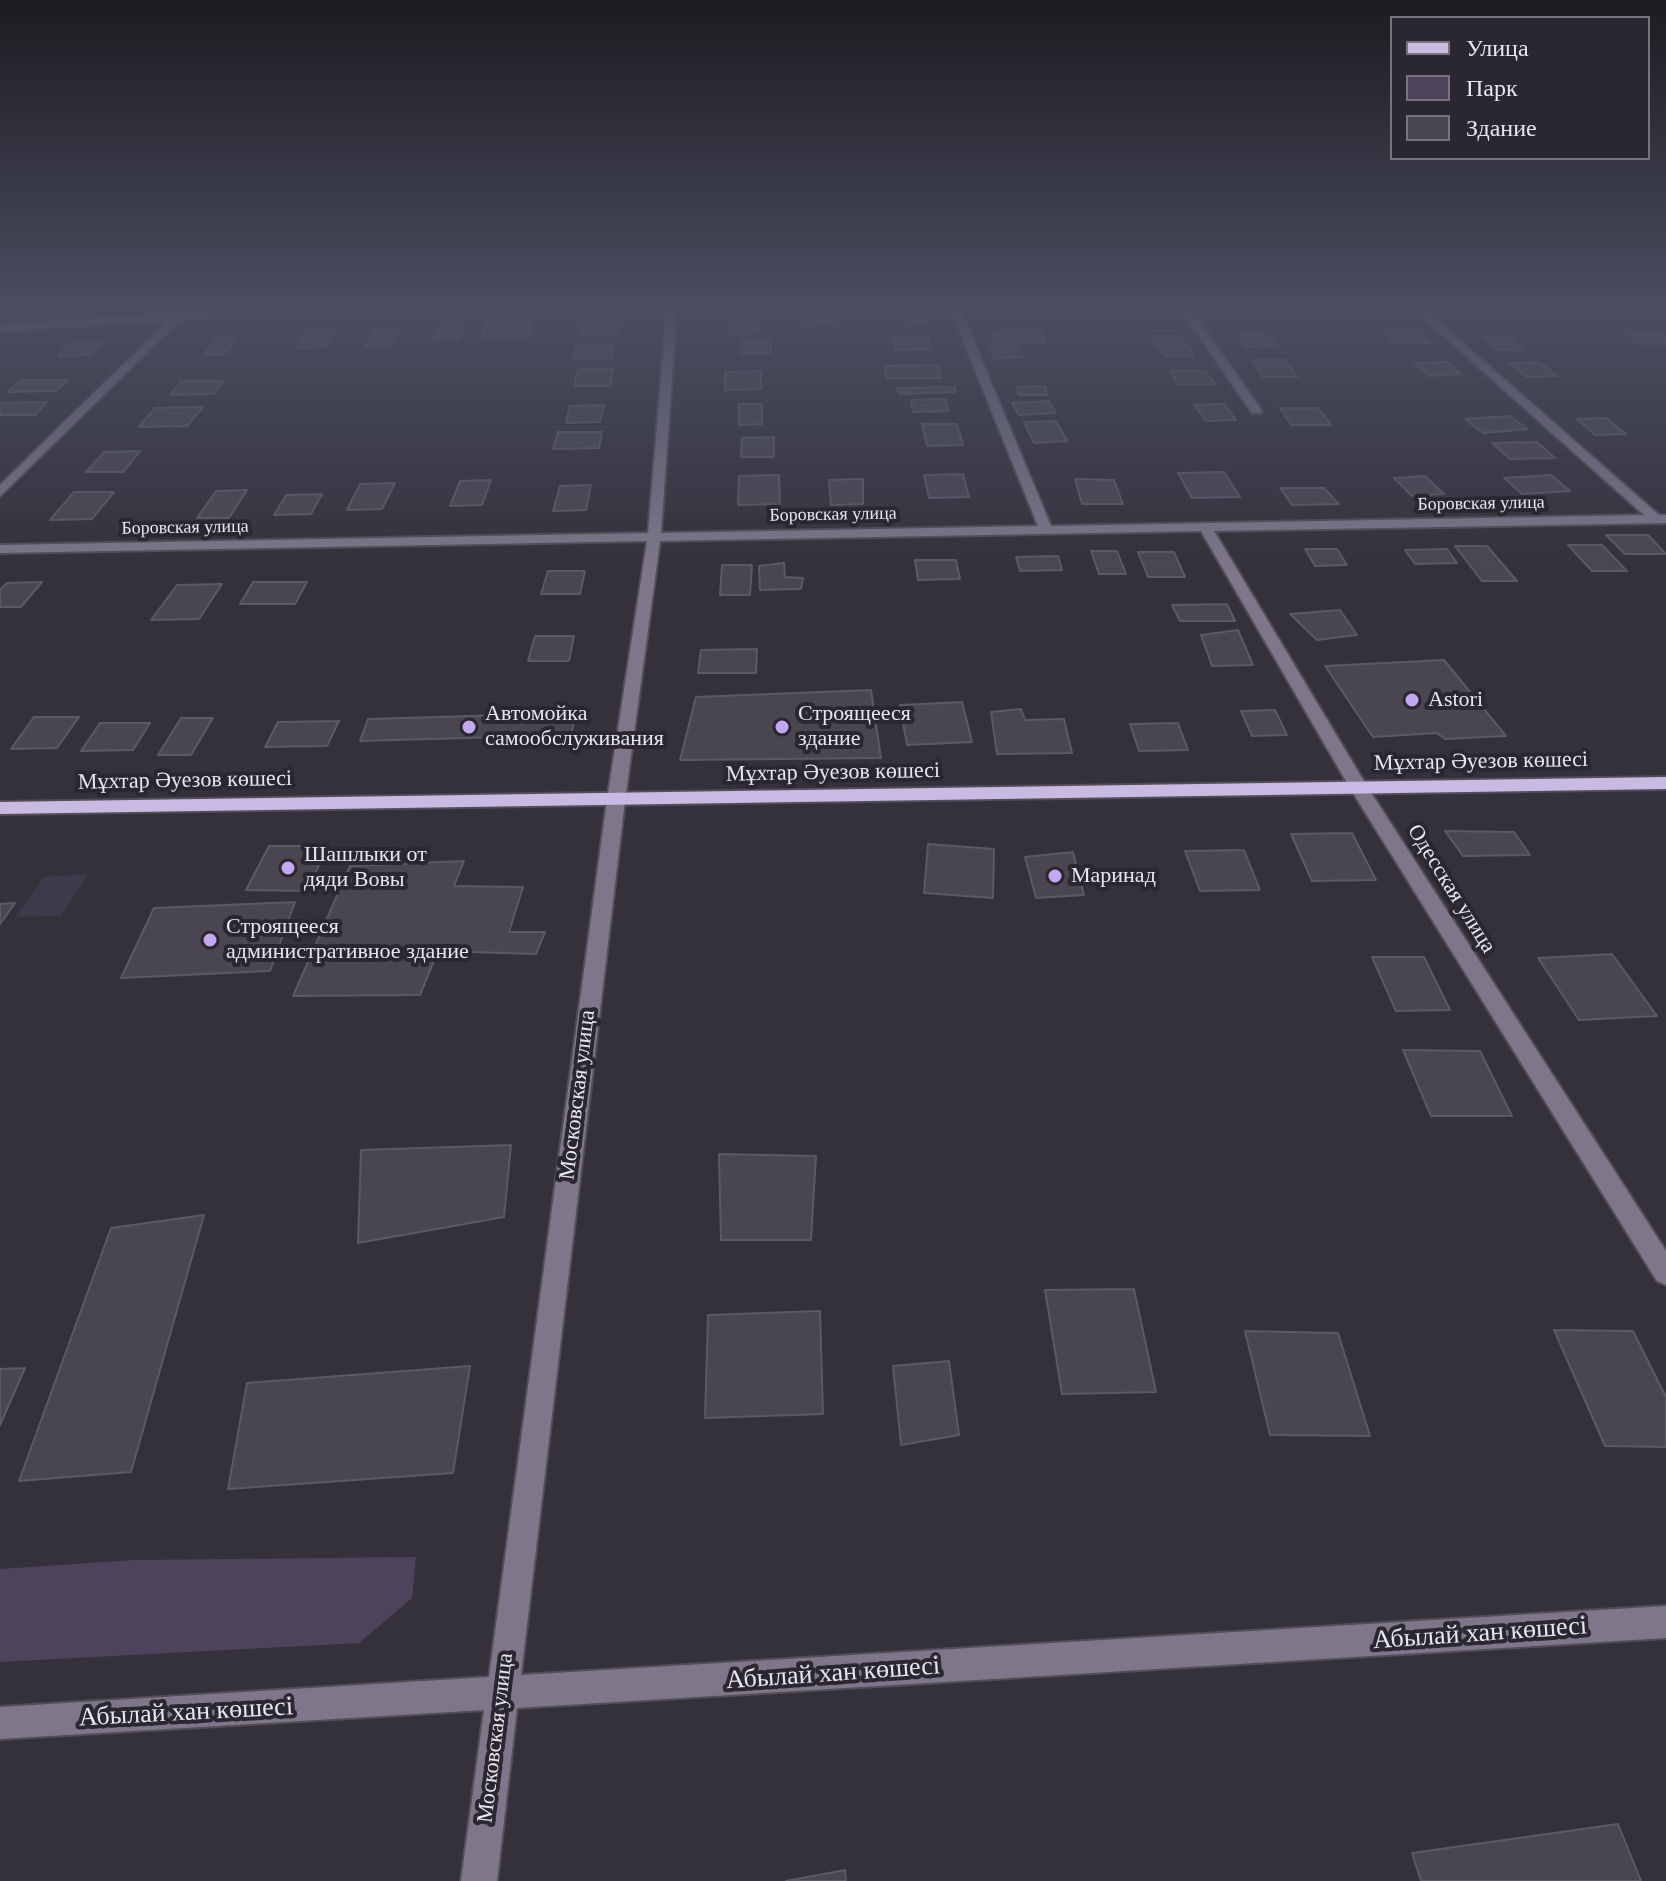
<!DOCTYPE html>
<meta charset="utf-8">
<style>
body{margin:0}
#map{position:relative;width:1666px;height:1881px;overflow:hidden;background:#34313a;font-family:Georgia,serif}
canvas{display:block}
.legend{position:absolute;left:1390px;top:16px;width:260px;height:144px;box-sizing:border-box;background:#2a2730;border:2px solid #76737b;margin:0;padding:10px 14px;list-style:none;font-size:24px;color:#e8e6ec}
.legend li{display:flex;align-items:center;gap:16px;height:40px}
.legend b{width:40px;border:2px solid #76737b}
</style>
<div id="map">
<canvas width="1666" height="1881"></canvas>
<ul class="legend">
<li><b style="height:10px;background:#c8bae2"></b>Улица</li>
<li><b style="height:22px;background:#4d445c"></b>Парк</li>
<li><b style="height:22px;background:#49464f"></b>Здание</li>
</ul>
</div>
<script>
const context = document.querySelector('canvas').getContext('2d');
context.lineJoin = 'round';
function fillPath(path, color) {
  context.fillStyle = color;
  context.fill(path, 'evenodd');
}
function toPath(rows) {
  const path = new Path2D();
  for (const r of rows) {
    path.moveTo(r[0], r[1]);
    for (let i = 2; i < r.length; i += 2) path.lineTo(r[i], r[i + 1]);
  }
  return path;
}
function strokePath(path, color, width, dash) {
  context.strokeStyle = color;
  context.lineWidth = width;
  context.lineCap = dash ? 'butt' : 'round';
  context.setLineDash(dash || []);
  context.stroke(path);
}
function write(font, color, halo, rows, align = 'center') {
  context.font = font + ' Georgia,serif';
  context.lineWidth = 8;
  context.setLineDash([]);
  context.textBaseline = 'middle';
  context.strokeStyle = halo;
  context.fillStyle = color;
  for (const [text, x, y, turn = 0] of rows) {
    context.save();
    context.translate(x, y);
    context.rotate((+turn || 0) * Math.PI / 180);
    context.textAlign = isNaN(turn) ? turn : align;
    if (halo) context.strokeText(text, 0, 0);
    context.fillText(text, 0, 0);
    context.restore();
  }
}
fillPath(toPath([
 [88,874,61,916,15,917,44,877]
]), '#3f3a49');
fillPath(toPath([
 [416,1557,412,1598,359,1643,0,1662,0,1569,135,1560]
]), '#4d445c');
const building = toPath([
 [904,308,926,308,930,321,907,321,904,308],
 [979,308,1002,308,1006,318,983,318,979,308],
 [1057,308,1087,308,1092,317,1061,317,1057,308],
 [1131,308,1160,308,1167,319,1137,319,1131,308],
 [1218,308,1247,308,1252,317,1224,317,1218,308],
 [1362,308,1395,308,1399,312,1367,313,1362,308],
 [1449,308,1468,308,1480,317,1462,318,1449,308],
 [1607,308,1622,319,1606,321,1583,311,1607,308],
 [757,310,759,332,729,333,729,311,757,310],
 [833,312,835,323,803,324,803,313,833,312],
 [621,319,618,333,581,334,585,320,621,319],
 [532,320,530,337,482,339,485,323,532,320],
 [440,326,464,326,458,339,433,340,440,326],
 [376,329,399,329,389,346,365,346,376,329],
 [337,331,326,347,295,348,306,332,337,331],
 [1382,331,1420,332,1430,343,1391,343,1382,331],
 [1041,332,1045,342,995,342,991,333,1041,332],
 [1626,333,1659,333,1666,338,1666,344,1641,344,1626,333],
 [1237,334,1267,334,1277,346,1246,347,1237,334],
 [1506,335,1523,350,1497,350,1481,336,1506,335],
 [928,336,932,349,895,350,892,337,928,336],
 [1151,336,1181,336,1194,356,1164,356,1151,336],
 [217,339,237,339,223,355,203,355,217,339],
 [742,340,771,340,771,353,742,353,742,340],
 [72,342,104,342,90,355,58,356,72,342],
 [614,344,611,358,573,359,577,345,614,344],
 [1015,344,1023,357,995,358,987,346,1015,344],
 [1252,360,1285,360,1297,377,1263,377,1252,360],
 [1447,362,1461,374,1430,376,1415,363,1447,362],
 [1539,362,1558,376,1527,377,1509,363,1539,362],
 [938,365,941,378,887,378,884,366,938,365],
 [578,369,613,369,610,386,574,386,578,369],
 [761,371,761,389,725,390,725,372,761,371],
 [1170,371,1205,371,1215,384,1178,385,1170,371],
 [21,380,68,380,56,391,8,392,21,380],
 [181,381,224,381,213,394,170,395,181,381],
 [1045,386,1048,395,1019,395,1016,387,1045,386],
 [955,387,956,392,900,394,896,388,955,387],
 [945,399,948,411,913,412,911,400,945,399],
 [1049,401,1056,413,1019,415,1012,403,1049,401],
 [47,402,35,415,0,415,0,403,47,402],
 [739,404,762,404,762,424,739,425,739,404],
 [1224,404,1236,420,1206,421,1194,405,1224,404],
 [604,405,600,422,566,423,570,406,604,405],
 [203,407,187,426,139,427,155,408,203,407],
 [1280,408,1318,408,1331,425,1291,425,1280,408],
 [1509,416,1528,429,1483,433,1465,419,1509,416],
 [1606,418,1626,434,1595,435,1577,419,1606,418],
 [1056,421,1067,441,1034,443,1024,422,1056,421],
 [922,424,957,424,963,445,927,446,922,424],
 [558,432,602,432,599,448,553,449,558,432],
 [774,437,774,457,741,457,742,438,774,437],
 [1537,442,1555,458,1510,459,1492,443,1537,442],
 [140,451,123,472,86,472,104,452,140,451],
 [1224,472,1240,497,1192,498,1178,473,1224,472],
 [963,474,969,497,929,498,924,475,963,474],
 [779,475,780,504,738,505,739,476,779,475],
 [1551,475,1570,491,1522,494,1504,478,1551,475],
 [1425,476,1444,494,1412,496,1394,478,1425,476],
 [863,479,863,504,831,505,829,480,863,479],
 [1075,479,1114,480,1123,504,1082,504,1075,479],
 [491,480,482,505,450,506,460,481,491,480],
 [395,483,382,509,347,510,360,484,395,483],
 [591,485,586,510,553,511,560,486,591,485],
 [1280,488,1324,488,1339,504,1292,505,1280,488],
 [247,490,229,518,197,518,216,491,247,490],
 [74,492,114,492,92,519,50,520,74,492],
 [322,494,311,514,274,515,286,495,322,494],
 [1606,535,1648,535,1666,554,1625,554,1606,535],
 [1568,545,1602,545,1627,571,1592,571,1568,545],
 [1455,546,1487,546,1517,581,1482,581,1455,546],
 [1305,549,1337,549,1347,565,1315,566,1305,549],
 [1447,549,1457,563,1415,564,1405,550,1447,549],
 [1091,551,1117,551,1126,574,1099,574,1091,551],
 [1138,552,1174,552,1185,577,1148,577,1138,552],
 [1058,556,1062,570,1020,571,1016,557,1058,556],
 [915,560,956,560,960,579,918,580,915,560],
 [784,563,785,577,803,578,801,589,760,590,759,566,784,563],
 [722,565,752,565,750,595,720,595,722,565],
 [548,571,585,571,580,594,541,594,548,571],
 [42,582,21,607,0,607,0,590,7,583,42,582],
 [253,582,307,582,295,604,240,604,253,582],
 [222,584,199,619,151,620,177,585,222,584],
 [1227,604,1235,621,1180,621,1172,605,1227,604],
 [1340,610,1357,635,1317,640,1290,614,1340,610],
 [1238,630,1253,665,1212,666,1201,635,1238,630],
 [535,636,574,636,569,661,528,661,535,636],
 [757,649,756,673,698,673,701,650,757,649],
 [1444,660,1506,736,1445,739,1437,733,1373,737,1325,666,1444,660],
 [871,690,881,758,680,760,696,697,871,690],
 [962,702,972,742,907,745,900,705,962,702],
 [1021,709,1025,720,1064,719,1072,753,997,754,991,712,1021,709],
 [1275,710,1287,735,1252,736,1241,711,1275,710],
 [576,713,571,735,360,741,368,719,576,713],
 [34,717,79,717,57,748,11,749,34,717],
 [181,718,213,718,191,755,158,755,181,718],
 [339,721,327,746,265,747,278,722,339,721],
 [100,723,150,723,133,750,81,751,100,723],
 [1178,723,1188,750,1139,751,1130,724,1178,723],
 [1445,831,1514,832,1530,855,1463,856,1445,831],
 [1352,833,1376,880,1312,881,1291,834,1352,833],
 [928,844,994,849,993,898,924,893,928,844],
 [269,846,328,846,307,891,246,890,269,846],
 [1244,850,1260,890,1200,891,1185,851,1244,850],
 [1073,852,1084,895,1036,898,1025,857,1073,852],
 [464,861,454,886,523,887,509,932,545,932,536,954,438,951,420,995,293,996,350,866,464,861],
 [295,902,270,971,121,978,154,908,295,902],
 [15,903,0,924,0,904,15,903],
 [1612,954,1657,1016,1579,1020,1538,958,1612,954],
 [1372,957,1424,957,1450,1010,1396,1011,1372,957],
 [1403,1050,1480,1051,1512,1116,1431,1116,1403,1050],
 [511,1145,504,1217,358,1243,361,1150,511,1145],
 [719,1154,816,1156,811,1240,721,1240,719,1154],
 [204,1215,131,1472,19,1481,111,1228,204,1215],
 [1134,1289,1156,1392,1062,1394,1045,1290,1134,1289],
 [820,1311,823,1414,705,1418,708,1315,820,1311],
 [1554,1330,1633,1331,1666,1397,1666,1447,1605,1446,1554,1330],
 [1245,1331,1338,1333,1370,1436,1270,1435,1245,1331],
 [949,1361,959,1435,901,1445,893,1366,949,1361],
 [470,1366,453,1473,228,1489,247,1383,470,1366],
 [25,1368,0,1425,0,1369,25,1368],
 [1618,1824,1641,1881,1421,1881,1412,1853,1618,1824],
 [845,1870,846,1881,786,1881,845,1870]
]);
fillPath(building, '#49464f');
strokePath(building, '#5d5963', 2);
const minor = toPath([
 [319,308,430,308,181,319,0,496,0,485,169,320,0,331,0,325,175,313,182,309,186,313,319,308],
 [667,308,677,308,661,533,1038,526,950,308,960,308,1051,526,1644,515,1412,308,1423,308,1659,515,1666,515,1666,523,1214,531,1368,788,1666,1251,1666,1285,1657,1281,1350,788,1201,531,660,541,625,800,521,1675,1666,1606,1666,1638,517,1708,497,1881,461,1881,484,1710,0,1739,0,1707,489,1677,607,800,647,541,0,553,0,545,648,533,667,308],
 [1180,308,1190,308,1262,411,1260,413,1252,413,1180,308]
]);
const major = toPath([
 [1666,777,1666,789,0,814,0,802,1666,777]
]);
strokePath(minor, '#514e56', 4);
strokePath(major, '#514e56', 4);
fillPath(minor, '#7e778a');
fillPath(major, '#c8bae2');
const sky = context.createLinearGradient(0, 0, 0, 572);
sky.addColorStop(0, '#1d1b20');
sky.addColorStop(0.54, '#4a4e60');
sky.addColorStop(1, '#4a4e6000');
context.fillStyle = sky;
context.fillRect(0, 0, 1666, 572);
for (const [x, y, r, color] of [
 [1412,700,8,"#c4a7f1"],
 [469,727,8,"#c4a7f1"],
 [782,727,8,"#c4a7f1"],
 [288,868,8,"#c4a7f1"],
 [1055,876,8,"#c4a7f1"],
 [210,940,8,"#c4a7f1"]
]) {
  const dot = new Path2D();
  dot.arc(x, y, r, 0, 2 * Math.PI);
  context.fillStyle = color;
  context.fill(dot);
  strokePath(dot, '#2a2730', 3);
}
write('18px', '#e8e6ec', '#2a2730', [
 ["Боровская улица",1481,504,-1],
 ["Боровская улица",833,515,-1],
 ["Боровская улица",185,528,-1]
]);
write('22px', '#e8e6ec', '#2a2730', [
 ["Astori",1428,700],
 ["Автомойка",485,714],
 ["самообслуживания",485,739],
 ["Строящееся",798,714],
 ["здание",798,739],
 ["Шашлыки от",304,855],
 ["дяди Вовы",304,880],
 ["Маринад",1071,876],
 ["Строящееся",226,927],
 ["административное здание",226,952]
], 'left');
write('22px', '#e8e6ec', '#2a2730', [
 ["Мұхтар Әуезов көшесі",1481,762,-1],
 ["Мұхтар Әуезов көшесі",833,773,-1],
 ["Мұхтар Әуезов көшесі",185,781,-1],
 ["Одесская улица",1451,889,58],
 ["Московская улица",578,1095,-83],
 ["Московская улица",496,1738,-83]
]);
write('26px', '#e8e6ec', '#2a2730', [
 ["Абылай хан көшесі",1480,1634,-4],
 ["Абылай хан көшесі",833,1674,-4],
 ["Абылай хан көшесі",186,1713,-3]
]);
</script>
